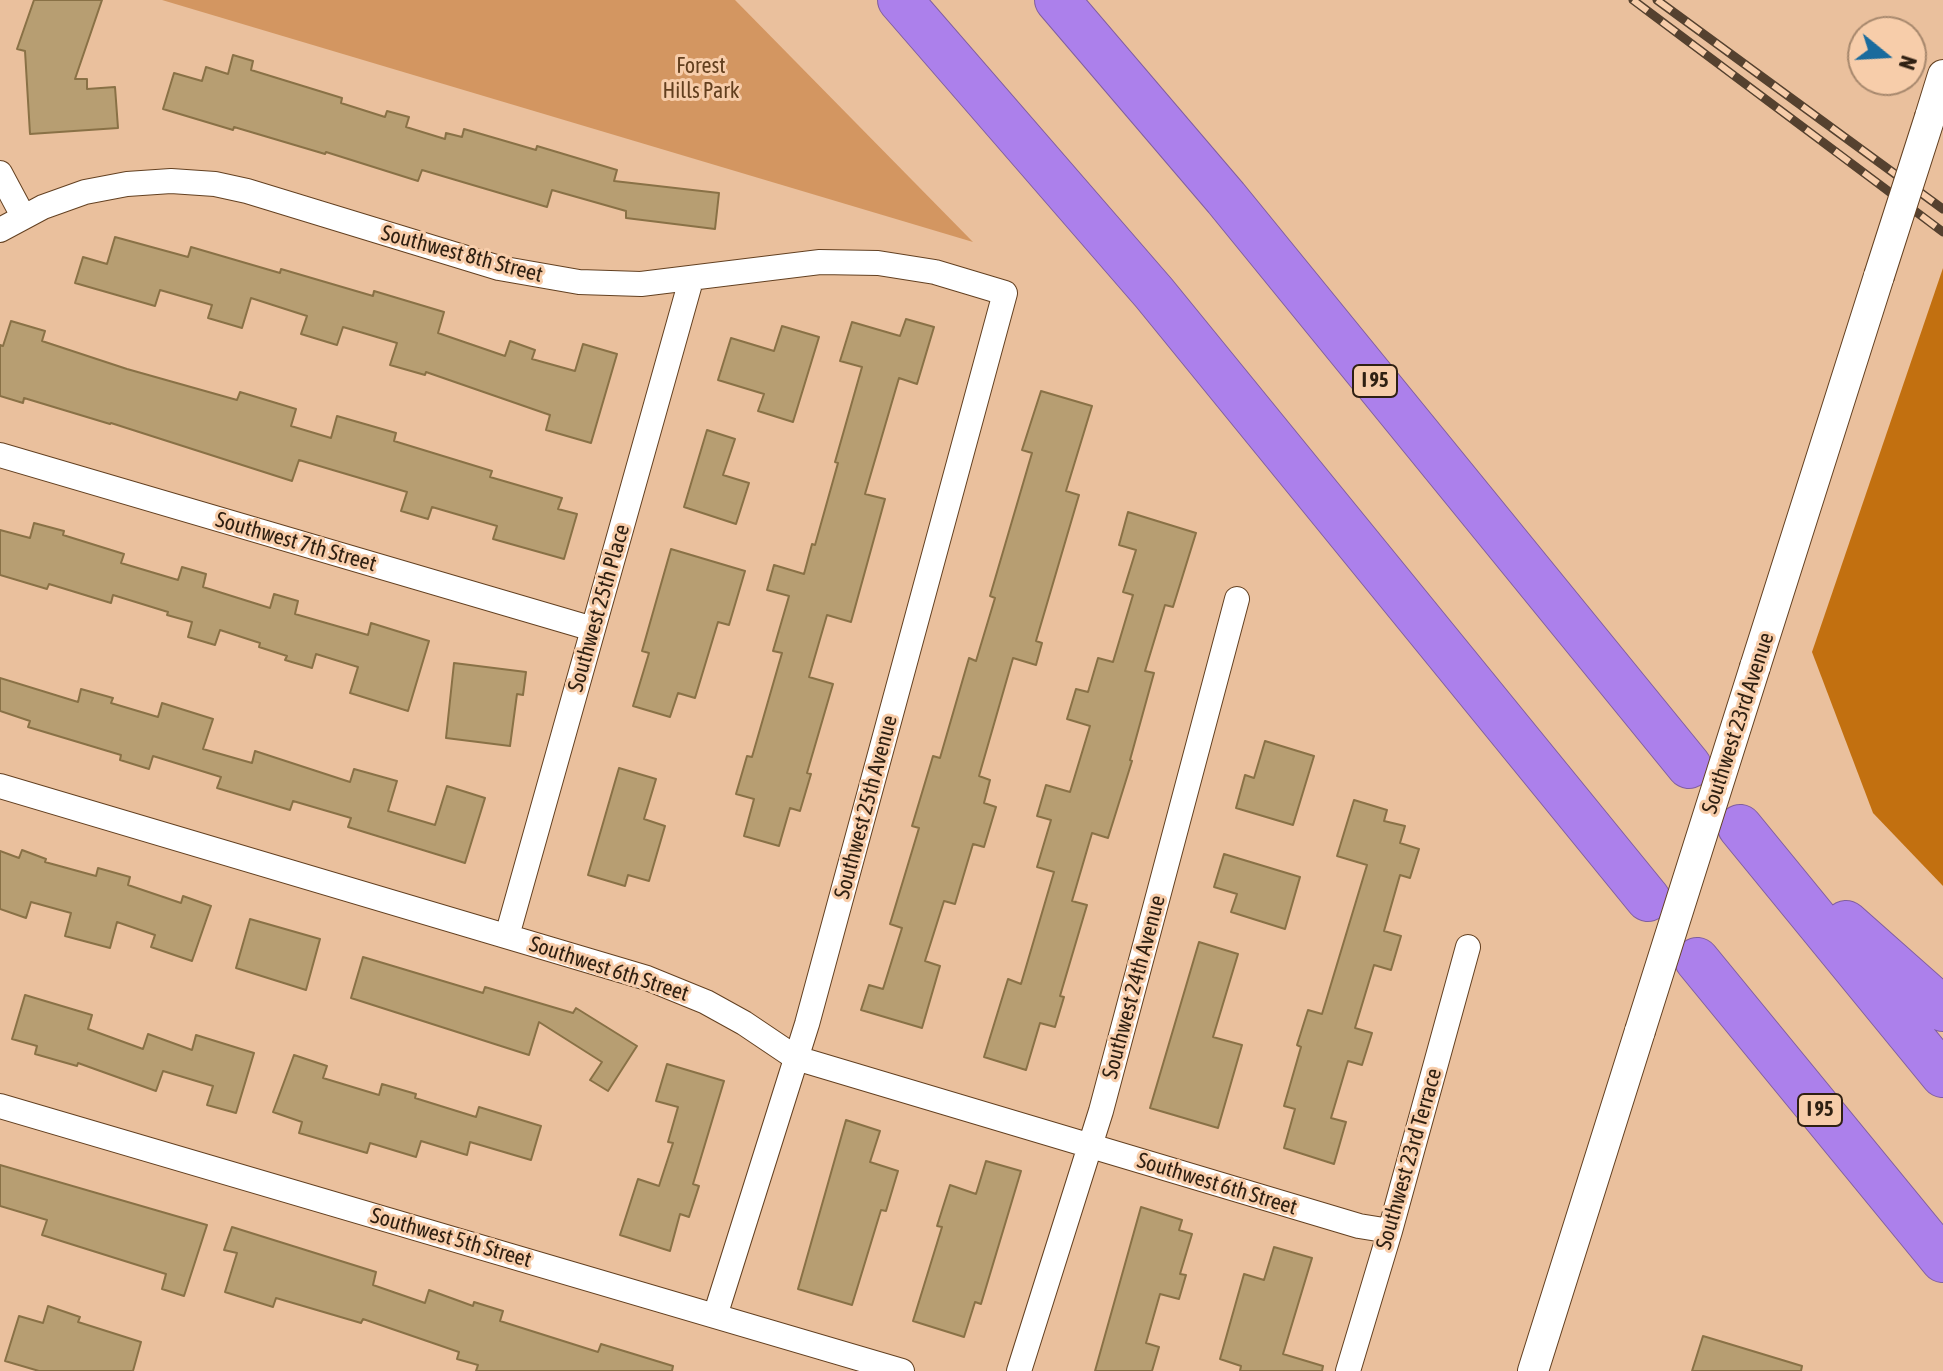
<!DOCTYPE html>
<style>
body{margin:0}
#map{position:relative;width:1943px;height:1371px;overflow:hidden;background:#eac09d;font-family:"Asap Condensed",sans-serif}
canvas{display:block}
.north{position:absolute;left:1847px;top:16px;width:80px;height:80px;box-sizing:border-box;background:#f7cdaa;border:2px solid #a7886d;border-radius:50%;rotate:108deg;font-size:22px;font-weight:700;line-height:32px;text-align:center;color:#2f2012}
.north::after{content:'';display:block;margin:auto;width:28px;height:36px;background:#1a6b9d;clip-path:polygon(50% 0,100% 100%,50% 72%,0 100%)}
</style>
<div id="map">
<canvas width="1943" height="1371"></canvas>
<div class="north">N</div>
</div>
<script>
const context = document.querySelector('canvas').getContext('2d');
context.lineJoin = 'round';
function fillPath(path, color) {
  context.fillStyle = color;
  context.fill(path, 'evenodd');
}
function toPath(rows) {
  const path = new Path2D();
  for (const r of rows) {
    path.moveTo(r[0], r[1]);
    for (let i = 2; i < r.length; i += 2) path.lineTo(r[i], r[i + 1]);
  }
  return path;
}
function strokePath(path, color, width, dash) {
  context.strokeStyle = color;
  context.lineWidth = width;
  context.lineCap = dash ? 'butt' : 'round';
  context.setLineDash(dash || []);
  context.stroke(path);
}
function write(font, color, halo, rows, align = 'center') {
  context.font = font + ' "Asap Condensed",sans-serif';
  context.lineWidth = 6;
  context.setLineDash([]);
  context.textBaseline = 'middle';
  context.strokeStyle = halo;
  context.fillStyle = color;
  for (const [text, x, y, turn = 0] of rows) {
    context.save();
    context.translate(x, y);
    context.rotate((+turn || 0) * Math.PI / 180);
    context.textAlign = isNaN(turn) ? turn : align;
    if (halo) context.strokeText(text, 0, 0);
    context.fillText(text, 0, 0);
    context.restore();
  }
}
fillPath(toPath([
 [162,0,735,0,973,242]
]), '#d39661');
fillPath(toPath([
 [1943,268,1943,886,1873,813,1812,652]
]), '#c27010');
const building = toPath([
 [34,0,102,0,75,79,87,79,87,89,115,87,118,128,30,134,25,51,17,49,34,0],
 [233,55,253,61,251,70,342,98,341,103,385,117,387,111,409,117,406,127,445,139,446,133,462,137,464,129,536,150,537,146,617,170,614,181,719,193,715,229,626,218,626,211,552,190,547,207,422,170,418,181,326,152,325,154,234,127,233,130,163,109,174,73,202,81,206,67,228,74,233,55],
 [115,237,188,257,191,247,280,273,281,269,373,296,374,291,444,312,438,333,505,356,510,341,535,350,532,359,575,371,583,344,617,354,591,443,546,430,550,415,426,372,425,375,390,365,397,343,343,327,337,345,301,334,307,316,251,298,242,328,208,318,212,305,160,290,155,306,75,283,83,257,107,264,115,237],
 [906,319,934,327,917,384,899,378,865,494,885,499,851,622,827,615,809,677,833,684,807,773,811,774,800,811,790,808,779,846,744,836,754,799,736,794,747,756,752,757,782,653,773,651,789,596,767,590,774,565,804,574,812,544,815,545,838,463,835,462,862,367,840,361,852,322,900,336,906,319],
 [11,321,45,331,42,341,127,369,237,400,240,392,296,409,291,426,331,438,337,416,396,433,394,441,492,471,490,477,562,498,558,509,577,514,564,559,493,539,497,526,432,507,428,519,401,511,407,492,299,460,292,481,111,423,110,424,24,398,23,403,0,396,0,345,3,346,11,321],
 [782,326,819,337,793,422,758,411,764,394,718,380,731,338,774,351,782,326],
 [1041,391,1092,406,1066,491,1079,495,1036,641,1042,643,1036,665,1013,658,979,776,990,780,984,803,996,807,984,847,973,844,955,904,944,901,925,961,940,966,922,1028,861,1010,869,985,883,989,902,928,890,924,919,828,912,826,933,756,940,758,969,658,976,661,995,598,990,596,1032,453,1022,450,1041,391],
 [707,430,735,439,723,475,749,483,736,524,684,507,707,430],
 [1128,512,1196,533,1173,607,1165,605,1145,671,1154,673,1130,760,1132,761,1108,838,1092,833,1072,901,1087,905,1060,996,1064,997,1055,1027,1040,1023,1026,1070,984,1057,1008,979,1021,984,1054,872,1037,867,1051,820,1037,816,1046,785,1070,792,1090,726,1067,719,1076,689,1088,692,1098,658,1113,662,1133,595,1123,592,1136,550,1119,545,1128,512],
 [34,523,64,531,63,535,124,554,121,563,178,580,182,567,206,574,203,587,270,608,274,594,298,601,295,614,368,635,371,623,429,641,408,711,350,693,358,667,316,654,312,668,285,660,287,656,259,647,260,643,220,630,215,645,188,637,192,622,167,615,168,612,113,595,111,603,49,584,47,589,0,575,0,530,30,538,34,523],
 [671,549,745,571,729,625,718,622,695,698,678,693,670,717,633,706,649,653,642,651,671,549],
 [454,663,526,672,523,695,517,694,510,746,446,738,454,663],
 [0,678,78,702,81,689,113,698,111,703,158,717,162,703,213,719,203,749,252,763,255,751,350,782,354,769,397,781,388,811,435,825,447,786,485,798,465,863,348,827,351,818,293,801,290,810,217,788,221,777,153,756,149,769,120,760,121,755,28,727,30,721,0,711,0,678],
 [1265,741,1314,756,1293,825,1236,808,1245,775,1254,778,1265,741],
 [619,768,656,779,644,819,665,826,649,881,628,875,625,886,588,875,619,768],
 [1354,800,1387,810,1384,821,1405,826,1400,843,1419,849,1410,878,1400,875,1384,931,1401,936,1391,970,1374,965,1355,1028,1372,1033,1362,1065,1348,1061,1331,1118,1346,1122,1334,1164,1284,1148,1295,1109,1284,1106,1301,1047,1297,1045,1308,1010,1322,1014,1367,865,1337,856,1354,800],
 [22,850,46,859,45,862,96,876,98,868,130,877,128,885,181,903,183,896,211,906,192,961,151,947,155,935,117,922,110,948,65,936,71,913,31,902,26,918,0,909,0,851,19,858,22,850],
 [1224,854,1300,877,1285,929,1231,912,1237,894,1214,887,1224,854],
 [250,919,320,939,306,990,236,968,250,919],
 [1199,942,1238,954,1213,1037,1242,1045,1218,1128,1150,1108,1199,942],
 [363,957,483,993,485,987,573,1013,576,1008,637,1046,608,1091,590,1080,602,1062,539,1022,529,1055,351,998,363,957],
 [25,995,92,1015,88,1029,143,1049,148,1034,192,1050,196,1035,254,1053,236,1113,207,1105,213,1086,163,1071,156,1091,78,1063,77,1066,35,1054,37,1046,12,1039,25,995],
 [294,1055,327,1066,323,1078,379,1095,382,1084,416,1094,415,1098,476,1117,479,1107,541,1126,531,1160,470,1142,467,1155,421,1141,416,1157,370,1143,367,1153,299,1133,302,1122,273,1112,294,1055],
 [667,1064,724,1081,693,1184,699,1186,689,1217,680,1214,670,1251,620,1235,638,1179,659,1186,673,1143,668,1142,678,1107,656,1101,667,1064],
 [846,1120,880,1131,870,1162,898,1171,886,1211,881,1210,852,1305,798,1289,846,1120],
 [986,1161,1021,1171,981,1304,975,1302,964,1337,913,1321,942,1227,937,1226,950,1185,976,1194,986,1161],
 [0,1165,207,1225,184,1296,162,1289,166,1274,42,1235,47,1220,0,1206,0,1165],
 [1141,1207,1182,1220,1179,1230,1192,1234,1180,1274,1186,1275,1179,1299,1160,1294,1146,1343,1159,1347,1152,1371,1095,1371,1141,1207],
 [232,1227,376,1272,373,1285,425,1303,429,1290,473,1306,474,1302,503,1311,500,1321,598,1352,601,1344,673,1366,672,1371,476,1371,478,1365,457,1359,459,1352,363,1319,361,1323,276,1298,273,1307,225,1292,237,1253,224,1250,232,1227],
 [1274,1247,1312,1258,1283,1354,1323,1366,1322,1371,1240,1371,1241,1366,1220,1359,1244,1274,1264,1280,1274,1247],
 [48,1306,80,1317,78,1322,141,1342,133,1371,39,1371,5,1361,19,1316,43,1323,48,1306],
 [1703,1336,1802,1366,1801,1371,1692,1371,1703,1336]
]);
fillPath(building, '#b79e72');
strokePath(building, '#897146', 2);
const minor = toPath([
 [0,173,23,216],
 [0,230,43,207,85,192,127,184,171,181,215,184,247,191,499,268,579,282,641,284,820,262,878,263,935,272,1005,293,807,1024,715,1316],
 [0,455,593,629],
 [0,786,647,978,706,1002,744,1023,796,1058,1359,1226,1390,1231],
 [507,936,691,280],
 [0,1106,902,1371],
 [1019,1371,1101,1111,1237,599],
 [1348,1371,1390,1231,1468,947]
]);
const tertiary = toPath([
 [1930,117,1943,75],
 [1755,667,1879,276],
 [1533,1371,1640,1031]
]);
const motorway = toPath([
 [900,0,1154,293,1648,899],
 [1057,0,1226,198,1689,766],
 [1740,827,1943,1075],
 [1846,923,1943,1009],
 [1697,960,1943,1260]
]);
strokePath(minor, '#634021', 26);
strokePath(tertiary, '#634021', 32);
strokePath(motorway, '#805e9f', 46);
strokePath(minor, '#fff', 24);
strokePath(tertiary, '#fff', 30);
strokePath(motorway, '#ac80eb', 44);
const rail = toPath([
 [1633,0,1943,232],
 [1657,0,1943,209]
]);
strokePath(rail, '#55412f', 9);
strokePath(rail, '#f7cdaa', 6, [18]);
const tertiaryBridge = toPath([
 [1879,276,1930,117],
 [1640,1031,1755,667]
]);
strokePath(tertiaryBridge, '#634021', 32, []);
strokePath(tertiaryBridge, '#fff', 30);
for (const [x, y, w] of [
 [1375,381,44],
 [1820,1110,44]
]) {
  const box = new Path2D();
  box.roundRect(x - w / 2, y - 16, w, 32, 6);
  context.fillStyle = '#f7cdaa';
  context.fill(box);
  strokePath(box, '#2f2012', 2);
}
write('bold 20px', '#2f2012', null, [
 ["I 95",1375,381],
 ["I 95",1820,1110]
]);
write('22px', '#623f1e', '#f7cdaa', [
 ["Forest",701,66],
 ["Hills Park",701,91]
]);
write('22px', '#2f2012', '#f7cdaa', [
 ["Southwest 8th Street",462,254,15],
 ["Southwest 7th Street",296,542,16],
 ["Southwest 25th Place",599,608,-74],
 ["Southwest 23rd Avenue",1738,723,-72],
 ["Southwest 25th Avenue",866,807,-75],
 ["Southwest 6th Street",609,969,18],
 ["Southwest 24th Avenue",1134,987,-75],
 ["Southwest 23rd Terrace",1409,1159,-74],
 ["Southwest 6th Street",1217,1184,17],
 ["Southwest 5th Street",451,1238,16]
]);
</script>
